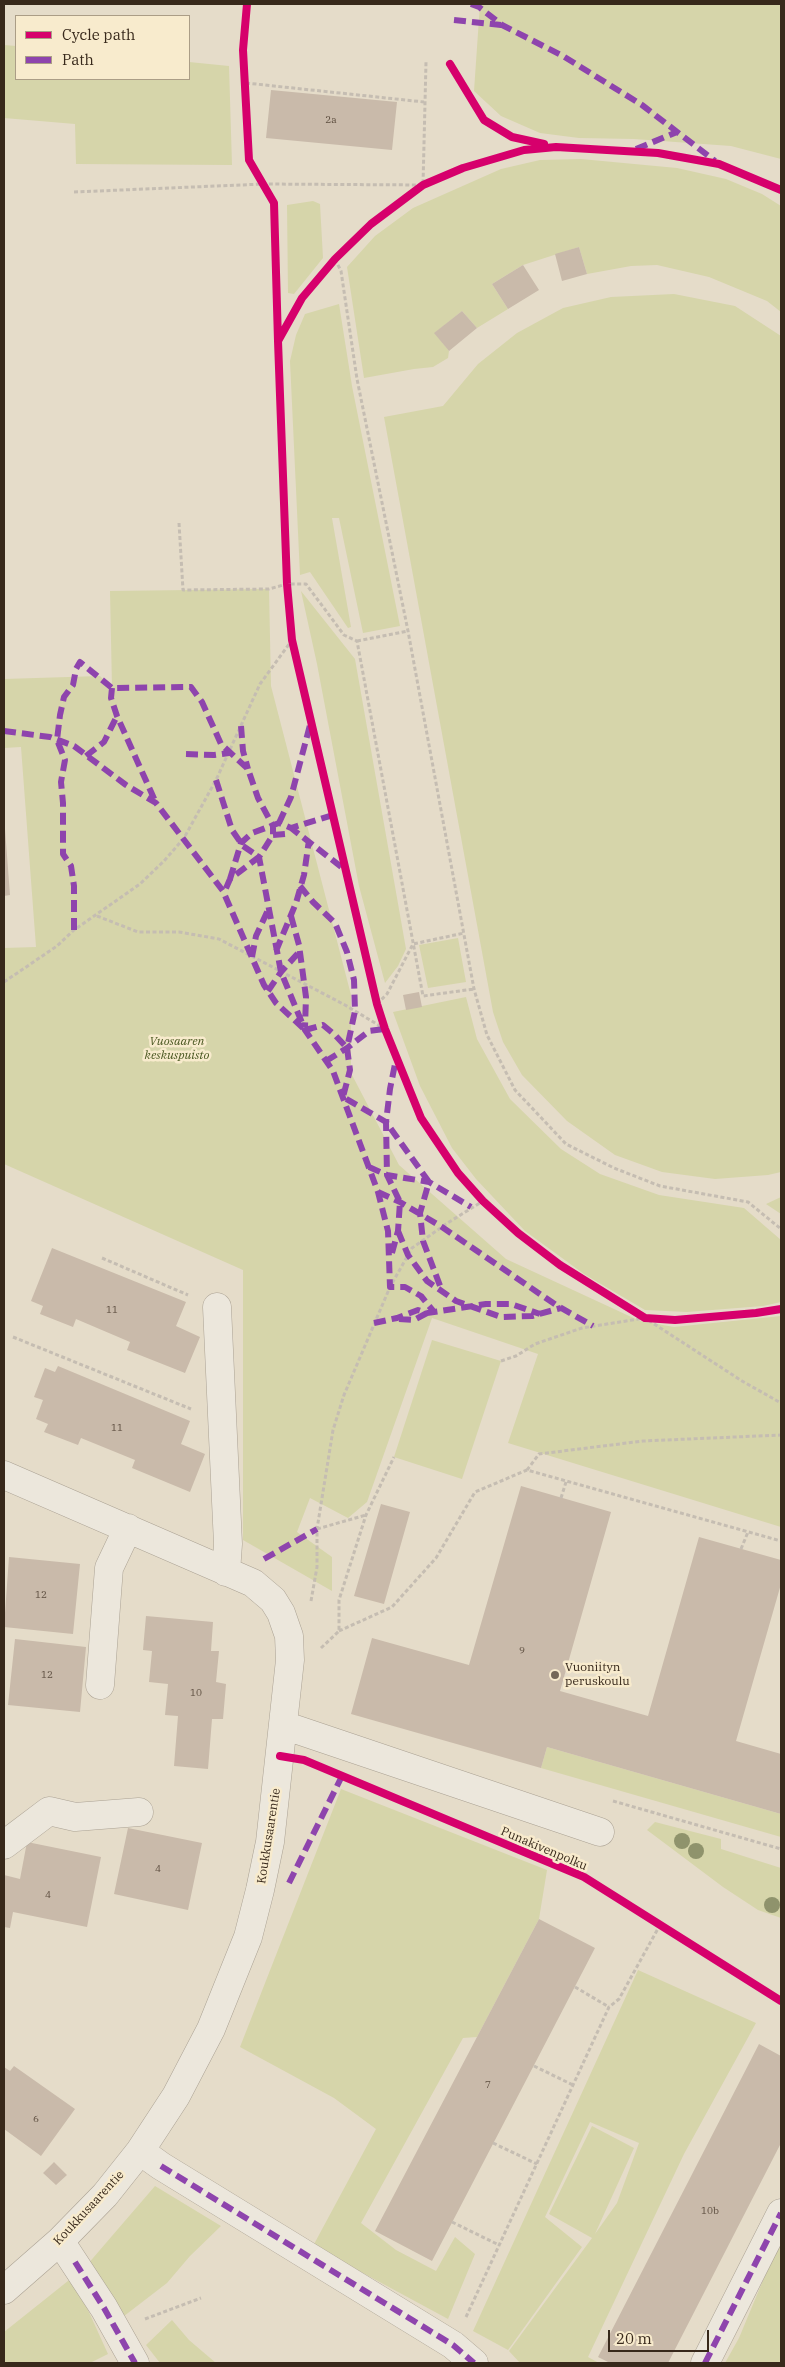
<!DOCTYPE html>
<style>
body{margin:0}
#map{position:relative;width:785px;height:2367px;overflow:hidden;background:#e5dcc9;font-family:"IBM Plex Serif",serif}
canvas{display:block}
.frame{position:absolute;inset:0;border:5px solid #38291b;pointer-events:none}
.legend{position:absolute;left:15px;top:15px;width:175px;height:65px;box-sizing:border-box;background:#f8ebcd;border:1px solid #ab9d86;margin:0;padding:6px 9px;list-style:none;font-size:15px;color:#38291b}
.legend li{display:flex;align-items:center;gap:10px;height:25px}
.legend b{width:25px;border:1px solid #ab9d86}
.scale{position:absolute;left:608px;top:2330px;width:101px;height:22px;box-sizing:border-box;border:2px solid #38291b;border-top:0;padding-left:6px;font-size:15px;line-height:18px;white-space:nowrap;color:#38291b;-webkit-text-stroke:4px #f8ebcd;paint-order:stroke}
</style>
<div id="map">
<canvas width="785" height="2367"></canvas>
<div class="frame"></div>
<ul class="legend">
<li><b style="height:6px;background:#d6006c"></b>Cycle path</li>
<li><b style="height:6px;background:#8e44ad"></b>Path</li>
</ul>
<div class="scale">20 m</div>
</div>
<script>
const context = document.querySelector('canvas').getContext('2d');
context.lineJoin = 'round';
function fillPath(path, color) {
  context.fillStyle = color;
  context.fill(path, 'evenodd');
}
function toPath(rows) {
  const path = new Path2D();
  for (const r of rows) {
    path.moveTo(r[0], r[1]);
    for (let i = 2; i < r.length; i += 2) path.lineTo(r[i], r[i + 1]);
  }
  return path;
}
function strokePath(path, color, width, dash) {
  context.strokeStyle = color;
  context.lineWidth = width;
  context.lineCap = dash ? 'butt' : 'round';
  context.setLineDash(dash || []);
  context.stroke(path);
}
function write(font, color, halo, rows, align = 'center') {
  context.font = font + ' "IBM Plex Serif",serif';
  context.lineWidth = 5;
  context.setLineDash([]);
  context.textBaseline = 'middle';
  context.strokeStyle = halo;
  context.fillStyle = color;
  for (const [text, x, y, turn = 0] of rows) {
    context.save();
    context.translate(x, y);
    context.rotate((+turn || 0) * Math.PI / 180);
    context.textAlign = isNaN(turn) ? turn : align;
    if (halo) context.strokeText(text, 0, 0);
    context.fillText(text, 0, 0);
    context.restore();
  }
}
fillPath(toPath([
 [480,4,781,4,781,159,731,146,634,139,579,138,540,133,501,116,474,91],
 [4,45,16,46,16,79,189,79,189,62,229,66,232,165,76,164,75,124,4,118],
 [581,159,677,168,726,179,762,194,781,206,781,312,767,301,709,277,657,265,631,266,587,274,579,247,523,265,492,284,508,309,477,328,462,311,435,333,449,351,448,358,433,367,414,369,364,378,347,267,375,236,413,208,501,169,540,160],
 [313,201,320,204,323,258,294,294,288,293,287,205],
 [674,294,735,306,781,336,781,1172,768,1175,715,1179,662,1172,615,1155,567,1121,522,1075,503,1042,493,1012,384,417,443,406,478,364,517,333,563,308,611,297],
 [339,304,352,386,400,626,363,633,339,518,332,518,351,627,348,628,310,572,300,575,290,361,296,335,305,314],
 [269,589,271,686,351,995,351,1073,399,1165,506,1259,640,1321,674,1327,781,1316,781,1527,508,1443,538,1354,432,1318,367,1502,348,1518,310,1498,297,1532,332,1557,332,1591,243,1540,243,1270,4,1164,4,948,36,947,21,747,4,748,4,679,100,676,112,688,110,591],
 [301,591,355,659,406,949,398,966,385,983,359,886,317,664],
 [458,938,466,982,428,988,419,945],
 [466,997,477,1039,510,1099,561,1149,600,1174,659,1195,744,1208,781,1240,781,1302,763,1306,687,1312,645,1310,584,1274,525,1231,476,1179,452,1148,420,1086,393,1012],
 [781,1197,781,1214,766,1204],
 [432,1340,501,1361,462,1479,394,1457],
 [547,1747,781,1814,781,1837,541,1768],
 [341,1789,547,1870,539,1919,477,2037,463,2038,361,2223,396,2250,436,2271,455,2237,475,2254,448,2319,313,2246,376,2129,334,2098,240,2047],
 [655,1822,721,1839,721,1849,781,1868,781,1918,758,1910,723,1887,647,1830],
 [638,1970,756,2023,684,2154,588,2357,599,2363,520,2363,509,2351,592,2238,549,2214,592,2126,634,2148,595,2234,617,2203,639,2143,590,2122,545,2217,582,2247,508,2350,473,2331],
 [155,2186,221,2226,190,2256,167,2283,115,2323,87,2265],
 [781,2237,781,2363,725,2363,739,2338],
 [73,2277,108,2354,90,2363,4,2363,4,2332],
 [172,2320,189,2340,216,2363,160,2363,146,2345]
]), '#d6d5aa');
fillPath(toPath([
 [271,90,397,102,392,150,266,138],
 [579,247,587,274,562,281,555,254],
 [523,265,539,290,508,309,492,284],
 [462,311,477,328,449,351,434,333],
 [5,829,10,895,4,896,4,830],
 [419,992,422,1007,406,1010,403,995],
 [52,1248,186,1302,176,1326,200,1337,185,1373,127,1350,130,1342,76,1319,73,1327,40,1314,43,1306,31,1301],
 [58,1366,190,1421,181,1444,205,1454,190,1492,132,1468,135,1460,81,1438,78,1445,44,1432,48,1424,36,1419,43,1400,34,1397,45,1368,55,1372],
 [521,1486,611,1512,560,1691,648,1716,699,1537,781,1560,781,1584,736,1741,781,1754,781,1814,547,1747,541,1768,351,1714,372,1638,469,1665],
 [381,1504,410,1512,384,1604,354,1596],
 [9,1557,80,1564,73,1634,4,1627],
 [146,1616,213,1622,211,1651,219,1651,216,1682,226,1684,223,1719,212,1719,208,1769,174,1766,178,1716,165,1715,168,1684,149,1682,152,1651,143,1650],
 [15,1639,86,1647,80,1712,8,1705],
 [128,1828,202,1843,188,1910,114,1894],
 [27,1842,101,1857,87,1927,13,1912,10,1928,4,1927,4,1875,20,1879],
 [539,1919,595,1948,432,2261,375,2231],
 [759,2044,781,2056,781,2143,668,2363,610,2363,598,2357],
 [14,2066,75,2109,41,2156,4,2129,4,2067,10,2071],
 [54,2162,67,2175,56,2185,43,2173]
]), '#c9baaa');
const minor = toPath([
 [217,1307,228,1544,226,1572],
 [4,1475,253,1583,273,1600,281,1613,289,1636,290,1660,270,1842,260,1890,248,1937,211,2029,176,2096,140,2151,105,2195,60,2241,4,2290],
 [100,1685,109,1568,128,1528],
 [283,1725,600,1832],
 [4,1845,49,1811,75,1817,139,1812],
 [140,2151,161,2166,453,2345,474,2363],
 [60,2241,104,2308,135,2363],
 [705,2363,781,2213]
]);
strokePath(minor, '#aaa193', 29);
strokePath(toPath([
 [246,83,424,102],
 [74,192,264,184,423,185,426,62],
 [335,259,341,271,357,379,408,631,474,989,487,1035,515,1090,566,1144,614,1168,660,1186,748,1202,781,1229],
 [179,523,183,590,269,589,287,584,306,584,344,635,357,641,423,996,474,989],
 [357,641,408,631],
 [97,916,138,932,179,932,219,939,345,1005,385,1029],
 [4,982,57,946,74,930,140,884,164,861,184,838,216,780,260,684,292,640],
 [377,1004,387,994,413,944,464,933],
 [102,1258,188,1295],
 [13,1337,191,1409],
 [501,1361,516,1356,535,1344,582,1328,645,1318,742,1381,781,1403],
 [527,1470,539,1454,643,1441,781,1435],
 [561,1498,566,1482],
 [317,1529,366,1515],
 [741,1549,748,1532],
 [311,1601,317,1567,317,1529,333,1430,344,1395,390,1287,412,1248,446,1224,483,1201],
 [339,1631,392,1607,436,1558,475,1492,527,1470,781,1541],
 [321,1648,339,1631,339,1600,366,1515,394,1457],
 [613,1801,781,1849],
 [575,1987,609,2007],
 [534,2066,573,2085],
 [493,2143,537,2164],
 [452,2222,499,2245],
 [466,2317,609,2007,619,1999,660,1925],
 [145,2319,201,2298]
]), '#c5bdb2', 3, [4, 2.5]);
strokePath(minor, '#ece7dc', 28);
strokePath(toPath([
 [471,4,479,7,502,25,563,56,642,105,715,161],
 [454,20,501,25],
 [636,149,677,132],
 [112,688,111,698,117,716,156,803],
 [241,726,243,751,248,769],
 [4,731,50,737,74,746,126,785,156,803,223,891,264,985,276,1003,303,1028],
 [186,754,214,755,229,753],
 [86,756,104,742,117,716],
 [216,780,232,830,243,846,259,857,230,879,224,893],
 [279,823,291,797,310,725],
 [273,835,285,834,291,828,344,869],
 [230,879,241,843,252,833,279,823,291,828,333,815],
 [300,886,313,902,335,923,347,952,354,980,355,1011,347,1048,350,1070,343,1097,386,1122,429,1182,420,1213,423,1241,442,1291],
 [291,916,299,945,306,997,305,1027],
 [74,930,74,886,71,866,63,854,63,803,61,782,65,760,57,740,60,715,64,697,73,685,76,669,80,662,112,688,191,687,202,702,221,744,248,769,258,798,273,826,273,835,259,857,281,972,305,1030,333,1071,378,1192,388,1231,390,1287,405,1287,421,1296,434,1312],
 [276,951,296,903,304,875,309,840],
 [252,957,256,936,268,910],
 [268,991,281,972,300,951],
 [305,1030,323,1025,335,1035,347,1048],
 [326,1061,347,1048,369,1031,385,1029],
 [369,1167,387,1175,429,1182,471,1207],
 [378,1192,400,1202,442,1227,556,1305,593,1326],
 [398,1231,408,1255,427,1281,456,1301,501,1317,532,1316,561,1308],
 [392,1253,398,1231,400,1202,387,1175,386,1122,390,1089,396,1059],
 [399,1319,414,1320,427,1313],
 [374,1323,397,1318,418,1310,427,1313,486,1304,511,1304,540,1314],
 [264,1559,317,1529],
 [289,1883,342,1776],
 [161,2166,453,2345,474,2363],
 [75,2262,104,2308,135,2363],
 [705,2363,781,2213]
]), '#8e44ad', 6, [12, 6]);
strokePath(toPath([
 [247,4,243,50,249,160,274,203,278,341],
 [450,64,484,120,512,137,544,144],
 [781,190,719,164,658,153,556,147,524,150,463,168,423,185,371,224,335,259,302,298,278,341,287,584,292,640,377,1004,385,1029,421,1118,458,1173,483,1201,518,1233,560,1265,645,1318,675,1320,756,1313,781,1309],
 [280,1756,304,1760,584,1877,781,2001]
]), '#d6006c', 8);
context.fillStyle = '#8f936c';
for (const [x, y] of [
 [682,1841],
 [696,1851],
 [772,1905]
]) {
  context.beginPath();
  context.arc(x, y, 8, 0, 2 * Math.PI);
  context.fill();
}
for (const [x, y, r, color] of [
 [555,1675,5,"#756858"]
]) {
  const dot = new Path2D();
  dot.arc(x, y, r, 0, 2 * Math.PI);
  context.fillStyle = color;
  context.fill(dot);
  strokePath(dot, '#f8ebcd', 2);
}
write('10px', '#5c4d3f', null, [
 ["2a",331,120],
 ["11",112,1310],
 ["11",117,1428],
 ["12",41,1595],
 ["9",522,1651],
 ["12",47,1675],
 ["10",196,1693],
 ["4",158,1869],
 ["4",48,1895],
 ["7",488,2085],
 ["6",36,2119],
 ["10b",710,2211]
]);
write('italic 12px', '#495720', '#f8ebcd', [
 ["Vuosaaren",177,1042],
 ["keskuspuisto",177,1056]
]);
write('12px', '#38291b', '#f8ebcd', [
 ["Vuoniityn",565,1668],
 ["peruskoulu",565,1682]
], 'left');
write('12px', '#38291b', '#f8ebcd', [
 ["Koukkusaarentie",269,1836,-81],
 ["Punakivenpolku",544,1849,23],
 ["Koukkusaarentie",89,2208,-47]
]);
</script>
